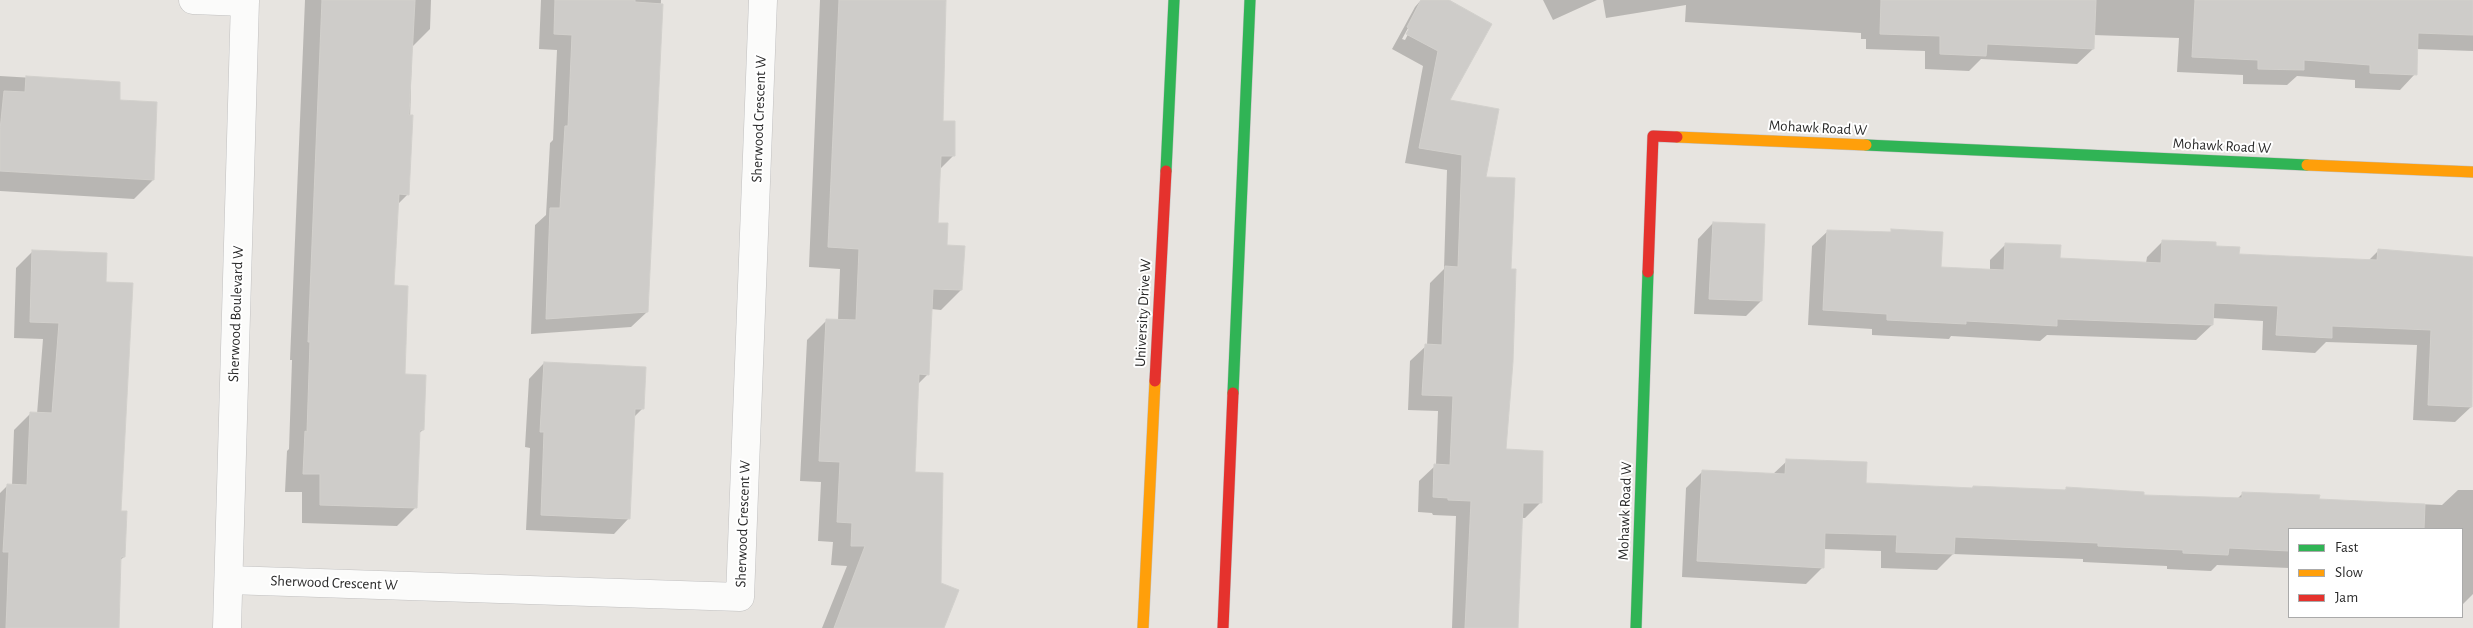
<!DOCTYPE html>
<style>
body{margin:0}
#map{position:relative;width:2473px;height:628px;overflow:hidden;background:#e7e4e0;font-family:"Alegreya Sans",sans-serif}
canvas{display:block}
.legend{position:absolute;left:2288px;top:528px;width:175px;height:90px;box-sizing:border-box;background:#fff;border:1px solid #aaa;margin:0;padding:6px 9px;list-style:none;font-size:15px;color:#2a2a2a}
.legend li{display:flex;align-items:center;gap:10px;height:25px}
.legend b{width:25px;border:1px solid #aaa}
</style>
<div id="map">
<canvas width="2473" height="628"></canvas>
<ul class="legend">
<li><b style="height:6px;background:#30b455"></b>Fast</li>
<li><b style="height:6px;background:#ff9f0a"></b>Slow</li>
<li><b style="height:6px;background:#e5322d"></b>Jam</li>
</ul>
</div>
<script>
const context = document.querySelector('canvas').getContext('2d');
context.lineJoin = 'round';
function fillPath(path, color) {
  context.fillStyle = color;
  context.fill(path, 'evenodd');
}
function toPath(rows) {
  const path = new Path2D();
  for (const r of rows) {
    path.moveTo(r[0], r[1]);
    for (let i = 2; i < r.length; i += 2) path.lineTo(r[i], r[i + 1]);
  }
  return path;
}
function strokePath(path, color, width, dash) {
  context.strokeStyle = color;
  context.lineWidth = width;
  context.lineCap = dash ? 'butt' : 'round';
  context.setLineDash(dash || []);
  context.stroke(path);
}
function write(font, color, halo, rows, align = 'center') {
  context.font = font + ' "Alegreya Sans",sans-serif';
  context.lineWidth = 4;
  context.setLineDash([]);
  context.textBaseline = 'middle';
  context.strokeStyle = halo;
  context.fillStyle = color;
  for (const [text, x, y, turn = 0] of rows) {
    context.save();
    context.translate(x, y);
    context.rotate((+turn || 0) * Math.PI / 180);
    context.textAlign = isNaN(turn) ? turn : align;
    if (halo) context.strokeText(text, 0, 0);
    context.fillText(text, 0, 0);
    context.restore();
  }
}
fillPath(toPath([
 [305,0,431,0,430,29,412,47,408,194,397,205,393,287,404,376,423,430,418,434,416,507,397,526,302,523,302,492,285,492,287,451,289,449,292,360,290,360],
 [541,0,661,0,647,312,631,327,531,334,535,225,546,215,550,143,553,140,557,50,539,49],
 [820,0,945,0,941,122,953,156,939,170,937,224,961,290,941,310,931,309,928,374,917,385,914,473,940,584,942,628,822,628,847,566,831,565,833,542,818,541,821,482,800,481,807,340,827,320,838,320,840,269,809,267],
 [1421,0,1446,0,1448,101,1485,178,1504,450,1540,503,1525,518,1522,518,1517,628,1452,628,1456,516,1433,515,1432,513,1418,512,1419,481,1436,465,1438,411,1408,410,1410,361,1427,345,1430,283,1444,269,1447,170,1405,163,1423,66,1392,49,1415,7],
 [1419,8,1422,8,1405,40,1402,39],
 [1543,0,1597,0,1553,20],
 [1603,0,2473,0,2473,51,2416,49,2415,74,2400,90,2355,88,2355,80,2297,76,2287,85,2243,84,2243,75,2177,72,2179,38,2093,35,2093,49,2077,64,1981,59,1969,71,1925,69,1925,51,1866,49,1866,39,1861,39,1861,33,1685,22,1686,5,1606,18],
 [0,76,119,83,119,101,153,180,134,199,0,191],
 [1713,223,1761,301,1746,316,1694,314,1698,239],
 [1828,231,1889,233,1892,231,1940,269,1990,271,1990,260,2006,244,2059,259,2146,263,2147,257,2162,242,2215,248,2238,255,2368,261,2378,251,2473,258,2471,407,2455,422,2413,420,2417,345,2326,342,2315,353,2262,350,2263,321,2212,318,2212,325,2196,340,2047,335,2040,341,1951,336,1949,339,1872,335,1872,329,1808,325,1812,246],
 [33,251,105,284,124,557,119,561,117,628,0,628,0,493,7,486,12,486,14,430,31,413,37,414,43,339,14,338,16,268],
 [544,363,643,408,633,418,629,518,614,534,526,530,530,448,525,447,529,379],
 [1787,461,1865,484,1971,489,1973,487,2064,491,2066,489,2142,496,2237,499,2243,493,2318,500,2442,505,2458,490,2473,490,2473,594,2462,605,2462,529,2289,529,2289,568,2217,565,2211,571,2167,569,2167,566,2083,562,2083,559,1953,554,1937,570,1881,568,1881,551,1823,549,1823,567,1806,584,1682,577,1686,488,1702,472,1772,475]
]), '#0003');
const building = toPath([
 [322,0,415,0,409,115,413,115,409,195,399,194,394,285,408,286,405,374,426,375,424,430,420,430,417,508,320,505,320,474,303,474,305,431,307,432,310,342,308,342,322,0],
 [555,0,635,0,635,2,663,4,648,312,546,319,550,208,560,208,565,126,568,126,572,35,554,34,555,0],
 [839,0,946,0,943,121,955,121,955,156,941,156,938,223,948,223,947,245,965,246,962,290,933,289,929,375,919,374,915,472,943,473,941,583,959,590,944,628,834,628,865,546,851,546,852,523,837,522,840,462,819,461,826,319,856,320,859,249,828,247,839,0],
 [1421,0,1449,0,1492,24,1450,100,1499,109,1486,177,1515,178,1511,269,1516,269,1513,362,1506,449,1543,451,1542,503,1523,503,1518,628,1465,628,1471,501,1448,500,1448,498,1433,497,1434,464,1450,465,1453,396,1422,395,1425,344,1442,345,1445,266,1458,267,1462,155,1419,148,1438,51,1406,34,1409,29,1407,27,1421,0],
 [1881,0,2096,0,2094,49,1987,44,1986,56,1940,54,1940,36,1880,34,1881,0],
 [2195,0,2473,0,2473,35,2418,33,2417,75,2370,73,2370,65,2304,60,2304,70,2258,69,2258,60,2192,57,2195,0],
 [26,76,120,82,120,100,157,102,154,180,0,171,0,130,4,91,25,92,26,76],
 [1713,222,1765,224,1762,301,1709,299,1713,222],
 [1891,229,1943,232,1941,267,2004,270,2005,243,2061,245,2060,258,2161,263,2162,240,2216,242,2216,246,2240,247,2239,254,2377,260,2378,249,2473,257,2472,407,2428,405,2431,330,2332,326,2332,338,2276,335,2278,306,2214,303,2213,325,2057,319,2057,326,1966,321,1966,324,1887,320,1887,314,1823,310,1827,230,1891,232,1891,229],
 [32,250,107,253,106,282,133,283,121,511,127,511,125,557,121,557,119,628,6,628,9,552,3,552,7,484,27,485,30,412,52,413,59,323,30,322,32,250],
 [544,362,646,367,644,409,635,409,630,519,541,515,544,432,540,432,544,362],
 [1786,459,1867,462,1866,483,1973,488,1973,486,2066,490,2066,487,2144,492,2144,495,2242,498,2242,492,2320,495,2319,499,2425,504,2424,529,2289,529,2289,551,2229,548,2228,555,2183,553,2183,550,2098,546,2098,543,1955,537,1954,554,1896,552,1897,535,1825,533,1824,568,1697,561,1702,470,1785,474,1786,459]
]);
fillPath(building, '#ceccc9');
strokePath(building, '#d2d0cc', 1);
const street = toPath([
 [193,0,245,2],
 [229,580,740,597,763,0],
 [227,628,245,0]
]);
const fast = toPath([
 [1866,145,2307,165],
 [1166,171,1174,0],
 [1233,393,1250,0],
 [1636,628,1648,272]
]);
const slow = toPath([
 [1677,137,1866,145],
 [2307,165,2473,172],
 [1143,628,1155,381]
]);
const jam = toPath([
 [1648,272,1653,136,1677,137],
 [1155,381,1166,171],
 [1223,628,1233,393]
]);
strokePath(street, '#c1c0c0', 29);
strokePath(fast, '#c1c0c0', 12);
strokePath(slow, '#c1c0c0', 12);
strokePath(jam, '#c1c0c0', 12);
strokePath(street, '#fbfbfa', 28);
strokePath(fast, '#30b455', 11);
strokePath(slow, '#ff9f0a', 11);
strokePath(jam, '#e5322d', 11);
write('15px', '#2a2a2a', '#fff', [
 ["Sherwood Crescent W",759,119,-88],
 ["Mohawk Road W",1818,128,3],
 ["Mohawk Road W",2222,146,3],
 ["University Drive W",1143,313,-87],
 ["Sherwood Boulevard W",236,314,-88],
 ["Mohawk Road W",1625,511,-88],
 ["Sherwood Crescent W",743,524,-88],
 ["Sherwood Crescent W",334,583,2]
]);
</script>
